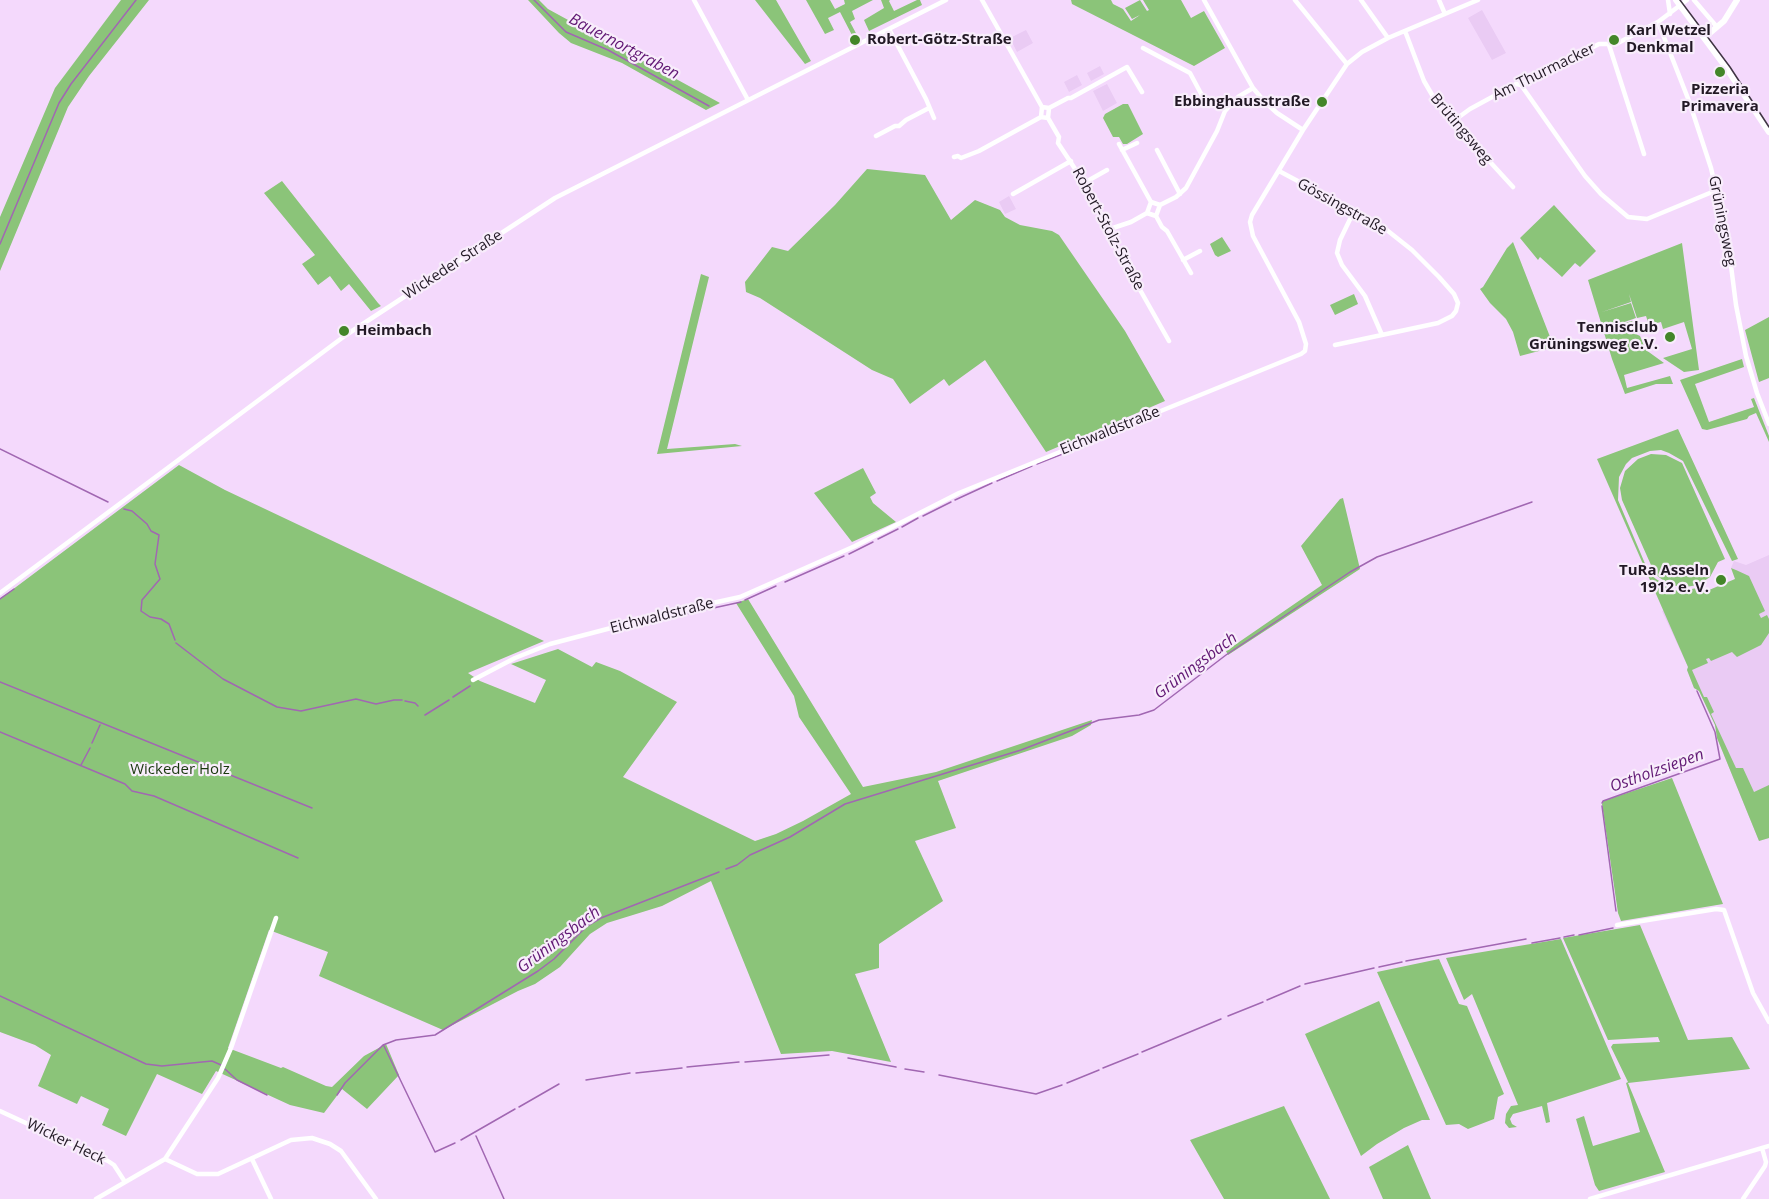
<!DOCTYPE html>
<meta charset="utf-8">
<style>
body{margin:0}
canvas{display:block;background:#f4d9fc}
</style>
<canvas width="1769" height="1199"></canvas>
<script>
const context = document.querySelector('canvas').getContext('2d');
context.lineJoin = 'round';
function fillPath(path, color) {
  context.fillStyle = color;
  context.fill(path, 'evenodd');
}
function toPath(rows) {
  const path = new Path2D();
  for (const r of rows) {
    path.moveTo(r[0], r[1]);
    for (let i = 2; i < r.length; i += 2) path.lineTo(r[i], r[i + 1]);
  }
  return path;
}
function strokePath(path, color, width, dash) {
  context.strokeStyle = color;
  context.lineWidth = width;
  context.lineCap = dash ? 'butt' : 'round';
  context.setLineDash(dash || []);
  context.stroke(path);
}
function write(font, color, halo, rows, align = 'center') {
  context.font = font + ' "Open Sans",sans-serif';
  context.lineWidth = 4.5;
  context.setLineDash([]);
  context.textBaseline = 'middle';
  context.strokeStyle = halo;
  context.fillStyle = color;
  for (const [text, x, y, turn = 0] of rows) {
    context.save();
    context.translate(x, y);
    context.rotate((+turn || 0) * Math.PI / 180);
    context.textAlign = isNaN(turn) ? turn : align;
    if (halo) context.strokeText(text, 0, 0);
    context.fillText(text, 0, 0);
    context.restore();
  }
}
fillPath(toPath([
 [1482,10,1506,53,1492,60,1468,18],
 [1026,30,1033,43,1017,52,1010,38],
 [1100,66,1104,74,1091,81,1087,73],
 [1077,75,1082,85,1069,92,1064,82],
 [1107,84,1117,103,1103,111,1093,91],
 [1009,196,1016,209,1005,214,999,202],
 [1769,555,1769,838,1759,841,1717,738,1715,725,1699,691,1694,688,1687,670,1688,667,1662,611,1741,577,1736,570,1731,568,1734,561,1746,565]
]), '#eacbf4');
fillPath(toPath([
 [121,0,149,0,89,76,68,107,0,271,0,217,55,88],
 [528,0,539,0,548,9,720,103,706,110,622,63,571,43,559,33],
 [755,0,776,0,811,61,805,64],
 [806,0,830,0,835,9,845,4,844,0,873,0,852,11,855,19,850,22,858,37,854,39,840,12,828,18,834,30,825,34],
 [881,0,890,0,889,1,894,11,917,0,920,0,922,5,869,31,864,20,884,8],
 [1071,0,1111,0,1113,4,1123,9,1131,21,1140,15,1132,19,1125,8,1140,0,1147,11,1149,10,1143,0,1181,0,1191,18,1204,11,1225,48,1194,66,1072,4],
 [1123,104,1128,104,1143,134,1127,144,1123,144,1119,137,1113,137,1103,118,1105,114],
 [867,169,925,175,951,220,975,200,1000,210,1005,217,1020,225,1052,231,1059,235,1125,331,1165,401,1046,452,985,360,949,386,944,379,910,404,893,379,872,370,760,298,746,292,745,282,772,247,788,251,835,205],
 [282,181,378,303,381,306,371,311,349,284,341,291,330,276,318,285,302,264,315,255,264,193],
 [1554,205,1596,251,1580,267,1575,263,1562,277,1540,257,1538,260,1520,238],
 [1222,237,1231,251,1218,257,1215,255,1210,244],
 [1513,242,1554,347,1520,356,1513,332,1506,319,1490,303,1480,289,1483,287,1507,248],
 [1682,243,1699,370,1684,372,1663,358,1692,349,1684,322,1663,329,1661,322,1649,325,1646,316,1637,318,1629,294,1631,302,1602,312,1631,303,1636,318,1610,327,1632,321,1633,323,1635,322,1638,330,1635,331,1636,334,1640,336,1646,350,1664,363,1624,375,1627,388,1670,376,1673,384,1656,384,1625,394,1612,359,1588,280],
 [701,274,709,277,667,449,735,444,742,446,657,454],
 [1354,294,1358,304,1335,315,1330,305],
 [1769,317,1769,378,1759,382,1745,330],
 [1742,359,1744,367,1695,384,1709,422,1754,407,1751,399,1754,398,1769,436,1769,442,1756,413,1749,416,1747,419,1707,430,1702,429,1680,380],
 [1678,429,1738,559,1732,561,1683,461,1669,453,1661,450,1650,451,1632,458,1626,464,1619,477,1618,500,1649,573,1656,579,1673,590,1681,591,1697,588,1702,593,1735,579,1731,568,1736,570,1749,576,1765,611,1759,614,1761,618,1767,615,1769,619,1769,633,1761,645,1737,657,1732,652,1711,661,1709,658,1706,659,1708,663,1692,670,1704,697,1707,697,1714,712,1711,714,1736,768,1743,768,1754,792,1769,785,1769,838,1759,841,1717,738,1715,725,1699,691,1694,688,1687,670,1688,667,1597,459],
 [1651,454,1666,455,1682,463,1725,559,1718,562,1710,577,1698,585,1685,587,1669,585,1655,574,1622,500,1620,488,1625,471,1638,459],
 [179,465,225,490,544,641,468,673,480,681,535,703,546,680,511,664,558,649,592,667,596,662,620,671,677,702,623,777,755,841,776,834,803,821,851,794,799,717,794,696,736,603,748,599,863,787,936,772,1092,720,1091,725,1072,736,938,781,956,828,915,841,943,901,879,944,879,968,855,974,891,1062,832,1051,781,1054,711,881,662,906,607,923,590,934,560,967,535,984,518,991,443,1030,319,976,328,952,269,930,228,1048,281,1068,283,1067,326,1086,332,1087,364,1056,386,1044,399,1075,367,1109,342,1089,324,1113,290,1105,216,1071,202,1094,157,1074,126,1136,102,1125,109,1109,81,1096,77,1104,38,1086,51,1055,35,1045,0,1032,0,599],
 [863,468,876,493,870,497,873,503,896,522,852,542,814,493],
 [1343,498,1360,569,1228,655,1226,651,1322,585,1301,546,1340,499],
 [1672,778,1723,904,1621,921,1618,913,1602,804,1603,801],
 [1640,925,1688,1040,1732,1037,1750,1069,1628,1083,1665,1172,1599,1191,1595,1185,1576,1119,1584,1116,1593,1146,1640,1132,1626,1083,1628,1082,1611,1047,1613,1044,1660,1042,1658,1037,1608,1040,1563,938],
 [1561,939,1621,1079,1547,1103,1550,1122,1546,1123,1542,1106,1513,1114,1510,1119,1512,1124,1517,1127,1509,1128,1505,1123,1506,1114,1511,1106,1518,1105,1472,994,1464,1000,1446,958],
 [1439,959,1459,1004,1467,1006,1504,1094,1498,1097,1494,1119,1468,1129,1459,1124,1446,1125,1377,972],
 [1379,1001,1430,1120,1422,1120,1404,1128,1377,1144,1361,1156,1305,1034],
 [1284,1106,1330,1199,1224,1199,1190,1140],
 [1408,1145,1431,1199,1383,1199,1369,1167]
]), '#8bc479');
strokePath(toPath([
 [534,0,566,32,608,50,709,106],
 [0,244,59,103,71,84,136,0],
 [1102,438,1141,422],
 [0,449,108,502],
 [1076,449,1091,443],
 [1037,464,1070,451],
 [997,481,1032,466],
 [955,500,992,483],
 [124,509,132,511,147,524,151,531,159,535,155,564,160,579,142,600,141,611,150,617,161,619,169,624,175,640],
 [923,516,951,502],
 [902,527,918,518],
 [878,539,898,529],
 [849,554,873,542],
 [785,582,844,556],
 [0,599,14,589],
 [745,600,776,586],
 [672,617,741,602],
 [638,624,666,618],
 [176,643,223,679,277,707,301,711,356,699,376,704,394,700,402,700],
 [0,682,312,808],
 [453,697,470,686],
 [405,701,415,703,418,706],
 [425,715,449,700],
 [0,732,125,784,132,791,154,796,298,858],
 [92,743,100,725],
 [81,765,90,748],
 [1602,803,1603,801,1720,759,1715,732,1697,691],
 [1602,806,1616,911],
 [726,869,737,865,750,855,790,837,845,804,1021,750,1099,720,1139,715,1154,710,1226,655,1350,572,1377,557,1532,502],
 [1579,935,1613,928],
 [1564,937,1574,935],
 [1532,943,1560,938],
 [1406,961,1526,939],
 [1379,967,1402,962],
 [1305,984,1374,968],
 [0,996,146,1064,162,1066,212,1061,221,1065],
 [1267,1000,1300,986],
 [1228,1016,1263,1002],
 [384,1046,435,1152,455,1143],
 [1142,1052,1221,1019],
 [848,1058,896,1067],
 [745,1062,829,1055],
 [687,1067,739,1062],
 [1103,1068,1138,1054],
 [225,1069,237,1080,267,1095],
 [905,1069,924,1072],
 [636,1073,682,1068],
 [939,1075,1036,1094,1062,1085],
 [586,1080,630,1073],
 [1067,1083,1099,1070],
 [337,1095,345,1083,383,1045,396,1040,435,1035,538,971,554,959,587,926,601,918,719,872],
 [519,1107,559,1084],
 [476,1136,504,1199],
 [461,1140,515,1109]
]), '#a167b2', 1.5);
strokePath(toPath([
 [694,0,748,100],
 [982,0,1042,107,1041,117,1048,118],
 [1204,0,1253,88,1264,101,1277,113,1303,130],
 [1295,0,1347,64],
 [1361,0,1388,38],
 [1439,0,1445,14],
 [1668,0,1670,14],
 [1694,0,1717,27],
 [1658,22,1689,101,1711,168,1728,242,1736,305,1746,356,1757,393,1769,424],
 [889,29,926,99,934,118],
 [1405,31,1424,81,1438,105,1513,187],
 [1609,45,1644,154],
 [1143,48,1190,73,1206,103],
 [1521,85,1585,176,1601,194,1628,217,1647,219,1717,190],
 [1042,107,1049,108,1048,118,1059,137,1058,143,1087,187,1099,209,1109,235,1169,341],
 [1049,108,1068,98,1071,98,1127,67,1142,92],
 [1452,122,1470,109,1516,84,1521,85,1599,44,1616,44,1658,22,1687,0],
 [876,136,895,126,899,126,906,120,929,108],
 [1119,144,1151,202],
 [1122,150,1137,143],
 [1157,150,1180,194],
 [954,157,958,156,961,158,979,151,1041,117],
 [1279,171,1369,219,1388,231,1412,250,1439,277,1454,294,1458,303,1456,311,1452,316,1438,323,1335,345],
 [1084,183,1107,170],
 [1013,194,1071,161],
 [1354,211,1340,240,1337,253,1342,265,1365,296,1382,335],
 [1147,213,1151,202,1160,205,1176,197,1186,188,1217,131,1225,111,1238,97,1253,88],
 [1156,216,1162,227,1167,231,1191,273],
 [1107,230,1131,222,1147,213,1156,216,1160,205],
 [1183,260,1200,251],
 [0,593,346,335,555,198,946,0],
 [473,680,515,658,550,644,676,611,740,597,855,546,959,493,1301,354,1305,351,1306,344,1299,322,1253,236,1250,222,1252,215,1303,130,1347,64,1362,52,1388,38,1478,0],
 [1617,925,1716,909,1724,910,1753,993,1769,1022],
 [0,1111,108,1161,114,1165,125,1182],
 [165,1159,197,1174,218,1174,291,1140,312,1138,330,1144,341,1151,376,1199],
 [252,1159,271,1199],
 [96,1199,165,1159,205,1098,218,1078,231,1048,276,918],
 [1590,1199,1769,1146],
 [1743,1199,1765,1166,1766,1162,1762,1148]
]), '#fff', 4.5);
strokePath(toPath([
 [1676,0,1727,69,1769,132],
 [1704,38,1724,21,1737,0]
]), '#fff', 6);
strokePath(toPath([
 [1680,0,1730,67,1769,127]
]), '#403544', 1.5);
for (const [x, y, r, color] of [
 [855,40,6,"#438629"],
 [1614,40,6,"#438629"],
 [1720,72,6,"#438629"],
 [1322,102,6,"#438629"],
 [344,331,6,"#438629"],
 [1670,337,6,"#438629"],
 [1721,580,6,"#438629"]
]) {
  const dot = new Path2D();
  dot.arc(x, y, r, 0, 2 * Math.PI);
  context.fillStyle = color;
  context.fill(dot);
  strokePath(dot, '#f8edfb', 2);
}
write('bold 15px', '#221925', '#f8edfb', [
 ["Karl Wetzel",1626,31],
 ["Denkmal",1626,48],
 ["Robert-Götz-Straße",867,40],
 ["Pizzeria",1720,90,"center"],
 ["Primavera",1720,107,"center"],
 ["Ebbinghausstraße",1310,102,"right"],
 ["Tennisclub",1658,328,"right"],
 ["Grüningsweg e.V.",1658,345,"right"],
 ["Heimbach",356,331],
 ["TuRa Asseln",1709,571,"right"],
 ["1912 e. V.",1709,588,"right"]
], 'left');
write('15px', '#221925', '#f8edfb', [
 ["Am Thurmacker",1544,72,-26],
 ["Brütingsweg",1461,129,50],
 ["Gössingstraße",1342,207,29],
 ["Grüningsweg",1722,221,79],
 ["Robert-Stolz-Straße",1108,229,62],
 ["Wickeder Straße",453,265,-33],
 ["Eichwaldstraße",1110,431,-22],
 ["Eichwaldstraße",662,616,-14],
 ["Wicker Heck",66,1142,26]
]);
write('15px', '#1a380e', '#f8edfb', [
 ["Wickeder Holz",180,770]
]);
write('italic 16px', '#611874', '#f8edfb', [
 ["Bauernortgraben",624,47,28],
 ["Grüningsbach",1196,666,-37],
 ["Ostholzsiepen",1657,771,-20],
 ["Grüningsbach",559,940,-37]
]);
</script>
